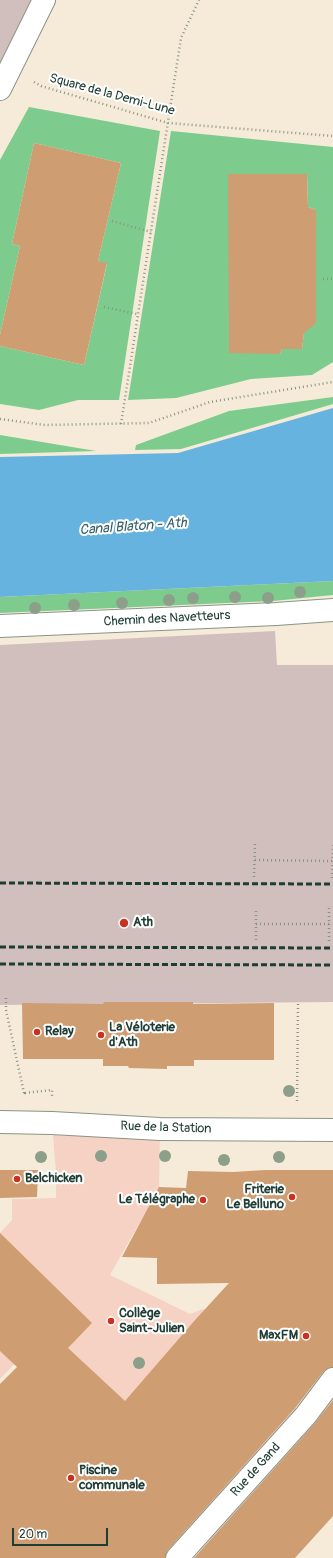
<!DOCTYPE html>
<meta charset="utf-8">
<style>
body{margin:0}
#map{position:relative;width:333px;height:1558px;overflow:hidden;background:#f5ebd8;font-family:Pangolin,sans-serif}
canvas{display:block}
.scale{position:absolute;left:12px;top:1528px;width:96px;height:18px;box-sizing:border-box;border:2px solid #1f3d34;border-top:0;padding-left:5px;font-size:12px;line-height:14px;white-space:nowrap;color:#1f3d34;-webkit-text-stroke:3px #fff;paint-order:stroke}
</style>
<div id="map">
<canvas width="333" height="1558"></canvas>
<div class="scale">20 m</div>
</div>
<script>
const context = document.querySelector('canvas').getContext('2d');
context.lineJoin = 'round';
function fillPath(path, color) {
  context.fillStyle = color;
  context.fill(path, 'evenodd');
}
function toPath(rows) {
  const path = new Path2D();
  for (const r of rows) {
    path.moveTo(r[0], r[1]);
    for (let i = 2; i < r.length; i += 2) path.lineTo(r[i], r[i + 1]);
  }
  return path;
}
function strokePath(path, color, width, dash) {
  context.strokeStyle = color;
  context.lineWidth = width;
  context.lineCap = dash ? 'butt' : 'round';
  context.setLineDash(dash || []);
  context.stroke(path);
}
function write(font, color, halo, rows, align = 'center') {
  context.font = font + ' Pangolin,sans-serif';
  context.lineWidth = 4;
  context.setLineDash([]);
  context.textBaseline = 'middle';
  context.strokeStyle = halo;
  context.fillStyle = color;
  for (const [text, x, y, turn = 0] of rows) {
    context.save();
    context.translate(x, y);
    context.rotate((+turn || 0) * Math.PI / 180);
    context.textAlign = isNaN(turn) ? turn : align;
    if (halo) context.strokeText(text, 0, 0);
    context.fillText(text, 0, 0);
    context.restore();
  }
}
fillPath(toPath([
 [52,1123,160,1129,159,1189,110,1275,190,1314,203,1309,233,1329,255,1377,306,1415,202,1530,16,1362,0,1379,0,1233,12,1220,12,1199,56,1198,56,1172]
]), '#f5d2c3');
fillPath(toPath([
 [0,0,44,0,0,89],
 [275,631,277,665,333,665,333,1002,0,1005,0,645]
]), '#d1bfbd');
fillPath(toPath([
 [29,107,160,131,119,400,78,400,39,410,0,404,0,346,84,365,107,264,98,261,121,163,34,143,12,244,20,246,0,335,0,160],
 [171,131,333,147,333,362,312,375,251,379,176,398,128,400],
 [229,174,307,174,308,207,316,210,316,322,305,324,302,349,282,349,280,354],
 [333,397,333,404,181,449,135,450,136,445,229,411],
 [0,435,96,451,0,454],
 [333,581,333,595,273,601,0,613,0,597]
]), '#7dcc8d');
fillPath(toPath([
 [333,408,333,581,0,597,0,457,178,453]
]), '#67b3e0');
fillPath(toPath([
 [34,143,121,163,98,261,107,263,84,365,0,346,0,335,20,246,12,244],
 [228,174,307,174,308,207,316,210,316,323,304,333,302,349,282,349,280,354,229,353],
 [104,1002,193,1002,193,1004,274,1003,274,1060,194,1060,194,1066,167,1066,167,1069,129,1068,128,1066,103,1066,103,1059,23,1059,22,1003,103,1004],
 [0,1170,38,1170,37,1197,0,1198],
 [265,1170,333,1170,333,1367,328,1368,323,1372,296,1407,168,1550,165,1558,0,1558,0,1384,17,1367,0,1351,0,1233,92,1323,68,1348,125,1401,196,1319,229,1283,157,1284,157,1258,122,1257,159,1187,186,1188,188,1171,233,1172],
 [333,1400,333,1516,295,1558,194,1558,315,1423]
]), '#ce9d72');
const minor = toPath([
 [0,89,44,0],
 [0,626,276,614,333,610],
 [0,1122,52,1123,160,1129,333,1130],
 [177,1558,306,1415,333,1379]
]);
strokePath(minor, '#8a9486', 24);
strokePath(toPath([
 [34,82,41,86,168,123,333,136],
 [112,221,151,232],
 [323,279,333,279],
 [104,307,137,314],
 [0,419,45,425,149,423,210,402,333,382],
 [121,424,181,38,199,0],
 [255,860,332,861],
 [254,877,255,843],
 [332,878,333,844],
 [329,908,329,941],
 [256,924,329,924],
 [256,940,256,908],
 [6,998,6,1010,24,1093,23,1093],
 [25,1093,52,1090,52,1096],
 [297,1101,298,1002]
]), '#8a9486', 2.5, [1, 3]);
strokePath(minor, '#fff', 22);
strokePath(toPath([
 [0,883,333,884],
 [0,947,333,948],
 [0,964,333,965]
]), '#1f3d34', 3, [6, 3]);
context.fillStyle = '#8c9f8a';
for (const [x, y] of [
 [300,592],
 [235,597],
 [193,598],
 [268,598],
 [169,600],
 [122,603],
 [74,605],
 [35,608],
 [289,1091],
 [101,1156],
 [165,1156],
 [41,1157],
 [279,1157],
 [224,1160],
 [139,1363]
]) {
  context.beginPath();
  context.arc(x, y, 6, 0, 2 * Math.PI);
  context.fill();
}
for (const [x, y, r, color] of [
 [124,923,5,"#c8321e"],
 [37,1032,4,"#c8321e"],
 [101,1035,4,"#c8321e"],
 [17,1179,4,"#c8321e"],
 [292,1197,4,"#c8321e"],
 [203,1200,4,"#c8321e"],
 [111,1321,4,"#c8321e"],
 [306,1336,4,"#c8321e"],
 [71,1478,4,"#c8321e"]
]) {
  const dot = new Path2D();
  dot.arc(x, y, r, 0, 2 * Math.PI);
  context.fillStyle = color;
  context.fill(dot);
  strokePath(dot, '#fff', 1.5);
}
write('13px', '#1f3d34', '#fff', [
 ["Square de la Demi-Lune",112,95,15],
 ["Chemin des Navetteurs",167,619,-3],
 ["Rue de la Station",166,1128,2],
 ["Rue de Gand",256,1470,-48]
]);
write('bold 13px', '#1f3d34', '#fff', [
 ["Ath",133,923],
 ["La Véloterie",109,1028],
 ["d'Ath",109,1043],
 ["Relay",45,1032],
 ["Belchicken",25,1179],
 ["Friterie",284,1190,"right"],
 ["Le Belluno",284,1205,"right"],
 ["Le Télégraphe",195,1200,"right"],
 ["Collège",119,1314],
 ["Saint-Julien",119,1329],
 ["MaxFM",298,1336,"right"],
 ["Piscine",79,1471],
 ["communale",79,1486]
], 'left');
write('italic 14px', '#356068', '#fff', [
 ["Canal Blaton - Ath",133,527,-4]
]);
</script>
